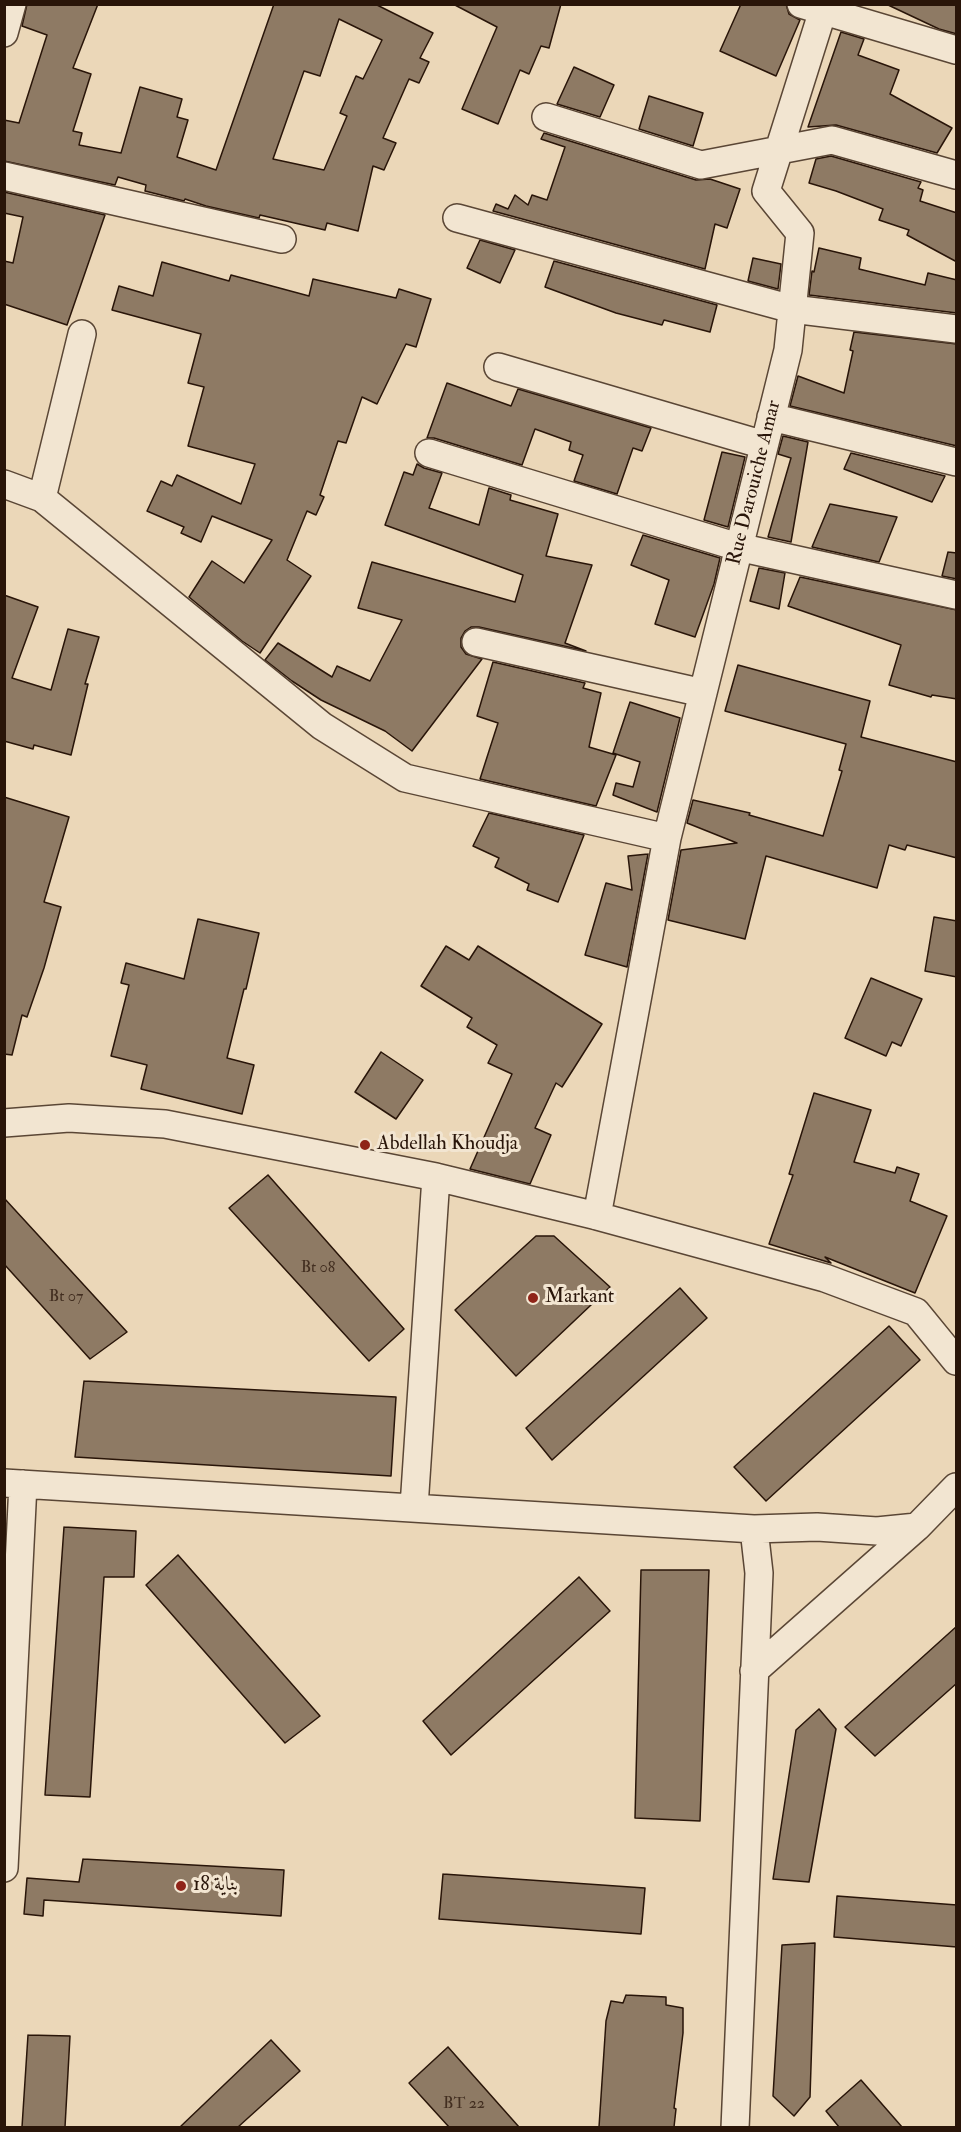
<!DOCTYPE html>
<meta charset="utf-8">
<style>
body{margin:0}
#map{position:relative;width:961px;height:2132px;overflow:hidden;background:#ebd7b8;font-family:"IM FELL Double Pica",serif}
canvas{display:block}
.frame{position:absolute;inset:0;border:6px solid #291509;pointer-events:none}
</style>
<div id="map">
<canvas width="961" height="2132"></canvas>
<div class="frame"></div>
</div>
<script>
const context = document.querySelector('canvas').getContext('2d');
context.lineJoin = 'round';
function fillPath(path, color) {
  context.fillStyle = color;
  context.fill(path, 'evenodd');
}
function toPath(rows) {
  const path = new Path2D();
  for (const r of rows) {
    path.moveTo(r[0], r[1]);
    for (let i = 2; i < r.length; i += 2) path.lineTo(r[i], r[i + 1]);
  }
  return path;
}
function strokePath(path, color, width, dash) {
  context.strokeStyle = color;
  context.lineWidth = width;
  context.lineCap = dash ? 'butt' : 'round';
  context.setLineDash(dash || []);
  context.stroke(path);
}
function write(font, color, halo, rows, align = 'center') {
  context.font = font + ' "IM FELL Double Pica",Amiri,serif';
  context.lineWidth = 6;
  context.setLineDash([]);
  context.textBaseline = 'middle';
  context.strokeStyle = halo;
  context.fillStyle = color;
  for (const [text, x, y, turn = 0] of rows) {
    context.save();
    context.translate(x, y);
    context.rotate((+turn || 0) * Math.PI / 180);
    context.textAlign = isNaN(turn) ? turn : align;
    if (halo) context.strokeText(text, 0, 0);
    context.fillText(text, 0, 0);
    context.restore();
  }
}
const building = toPath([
 [27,4,98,4,73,68,91,74,73,131,82,133,79,145,121,153,140,87,182,99,177,117,188,120,177,157,216,170,274,4,375,4,433,33,420,58,429,62,419,83,409,79,383,138,396,143,384,170,373,166,358,231,327,223,325,230,260,215,259,218,206,206,185,199,184,201,157,194,145,191,146,185,118,177,115,185,4,161,4,120,19,123,47,35,22,26,27,4],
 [339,19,382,40,363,79,356,76,340,113,347,116,324,170,273,159,304,71,320,76,339,19],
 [453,4,561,4,549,48,541,46,529,74,520,70,498,124,462,109,497,27,453,4],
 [741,4,786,4,789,14,800,20,776,76,720,51,741,4],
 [886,4,957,4,957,34,939,29,886,4],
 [841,32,864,39,858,55,899,70,890,94,952,128,937,153,836,125,808,127,841,32],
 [574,67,614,85,600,117,557,104,574,67],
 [649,96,703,113,693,146,639,129,649,96],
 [544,133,696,180,710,179,740,189,727,228,715,224,705,269,493,211,496,204,508,209,515,195,528,205,532,195,547,200,565,147,541,139,544,133],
 [831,156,921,182,918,188,923,190,920,201,957,213,957,262,907,235,909,230,879,220,883,209,836,191,809,183,816,159,831,156],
 [4,192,105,215,67,325,4,304,4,261,13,263,23,217,4,213,4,192],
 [480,240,515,250,500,283,467,268,480,240],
 [819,248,861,258,859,269,925,285,928,273,957,280,957,313,809,295,812,271,814,272,819,248],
 [753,258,781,264,778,289,748,281,753,258],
 [554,261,717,305,710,332,664,320,662,325,616,313,545,287,554,261],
 [162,262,229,281,231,275,309,296,313,279,396,298,399,289,431,299,416,347,406,344,377,404,362,397,346,443,338,441,320,495,324,497,316,515,307,511,287,560,311,576,260,653,242,641,189,597,212,561,244,583,272,540,212,516,201,542,181,533,184,527,147,511,161,481,172,486,177,475,241,504,255,464,188,446,204,387,188,383,201,334,112,310,119,286,153,296,162,262],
 [854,332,957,344,957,446,790,406,798,376,844,393,853,351,850,350,854,332],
 [447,383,511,406,518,389,651,428,642,451,633,448,617,494,574,481,583,455,569,450,571,442,535,429,522,465,434,438,427,438,447,383],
 [783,436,808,442,791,542,768,537,791,458,778,454,783,436],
 [722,452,745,457,728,527,704,520,722,452],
 [851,453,945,476,932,502,844,469,851,453],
 [417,464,424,468,442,473,429,508,479,525,489,488,511,495,510,500,558,514,546,556,592,565,565,643,586,651,479,627,471,627,465,631,461,638,461,647,466,654,482,659,412,751,385,731,321,700,292,681,265,660,278,643,332,677,337,666,370,681,402,620,358,608,372,562,515,602,523,575,385,525,404,472,413,475,417,464],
 [830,504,897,517,879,562,812,547,830,504],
 [643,535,720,558,714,584,695,637,655,624,669,580,631,565,643,535],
 [948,552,957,553,957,579,942,576,948,552],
 [759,568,785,573,779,609,750,601,759,568],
 [800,577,957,610,957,699,932,695,931,697,889,685,901,645,788,606,800,577],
 [4,595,38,607,12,678,51,690,68,629,99,637,85,684,88,684,71,755,34,745,33,749,4,741,4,595],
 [493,662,585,683,583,688,601,693,589,747,616,755,596,806,480,779,498,723,477,716,493,662],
 [738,665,870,701,861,737,957,762,957,858,907,845,905,850,889,845,877,888,766,856,745,939,668,920,681,850,737,843,687,823,693,800,750,813,749,815,823,836,842,771,839,770,846,744,725,711,738,665],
 [630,702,680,718,657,812,613,795,616,783,633,787,640,762,613,753,630,702],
 [4,797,69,817,44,902,61,907,44,968,27,1017,22,1015,12,1055,4,1054,4,797],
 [489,813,584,835,558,902,527,890,529,884,495,867,499,858,473,846,489,813],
 [648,854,627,967,585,955,606,883,632,890,628,856,648,854],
 [934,917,957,921,957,977,925,971,934,917],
 [198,919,259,933,246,989,244,989,227,1058,254,1065,242,1114,141,1089,147,1065,111,1056,129,985,121,983,126,963,184,979,198,919],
 [446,946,469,960,478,946,602,1024,562,1087,556,1083,535,1128,551,1135,530,1184,470,1169,512,1074,488,1063,497,1045,467,1027,472,1018,421,986,446,946],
 [871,978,922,999,901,1046,892,1042,886,1056,845,1038,871,978],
 [381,1052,423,1080,396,1119,355,1092,381,1052],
 [814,1093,871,1110,854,1162,895,1173,897,1167,919,1174,910,1201,947,1216,915,1293,825,1257,831,1263,769,1244,793,1175,789,1174,814,1093],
 [268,1175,404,1329,369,1361,229,1208,268,1175],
 [4,1198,127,1332,90,1359,4,1264,4,1198],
 [536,1236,554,1236,610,1287,516,1376,455,1310,536,1236],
 [680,1288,707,1318,552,1460,526,1428,680,1288],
 [889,1326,920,1360,766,1501,734,1467,889,1326],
 [84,1381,396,1397,391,1476,75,1457,84,1381],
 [64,1527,136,1531,134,1577,104,1577,90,1797,45,1795,64,1527],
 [178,1555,320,1716,285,1743,146,1585,178,1555],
 [641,1570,709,1570,700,1821,635,1818,641,1570],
 [579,1577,610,1611,451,1755,423,1721,579,1577],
 [957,1626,957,1683,875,1756,845,1727,957,1626],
 [819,1709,836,1729,809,1882,773,1879,796,1730,819,1709],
 [83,1859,284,1870,281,1916,44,1900,43,1916,24,1914,27,1878,79,1882,83,1859],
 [443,1874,645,1888,641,1934,439,1919,443,1874],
 [837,1896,957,1905,957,1947,834,1937,837,1896],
 [815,1943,810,2097,794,2116,773,2096,782,1945,815,1943],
 [626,1995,666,1997,666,2005,683,2008,683,2033,674,2108,676,2109,674,2127,599,2127,606,2021,611,2001,623,2003,626,1995],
 [28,2035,70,2036,65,2127,22,2127,28,2035],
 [271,2040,300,2071,238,2127,180,2127,271,2040],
 [448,2047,519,2127,449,2127,409,2083,448,2047],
 [861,2080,902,2127,839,2127,826,2111,861,2080]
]);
fillPath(building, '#8e7a64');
strokePath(building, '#291509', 1.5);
const minor = toPath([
 [801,4,956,50],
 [4,33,12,4],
 [546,117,701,165,832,140,956,175],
 [4,176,282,239],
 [457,218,792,309,956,329],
 [498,367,764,445],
 [771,417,956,462],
 [429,453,738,547,956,595],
 [4,484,42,498,322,726,405,778,667,838],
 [42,498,82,334],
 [476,642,703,693],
 [4,1123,69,1118,165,1124,436,1177,597,1216,825,1278,916,1312,956,1361],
 [597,1216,667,838,788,350,800,233,766,191,825,4],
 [4,1483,754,1529],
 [414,1507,436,1177],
 [754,1671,917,1527],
 [4,1868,23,1484],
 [735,2128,759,1573,754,1529,817,1527,877,1531,917,1527,956,1487]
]);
strokePath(minor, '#5a4635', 30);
strokePath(minor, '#f2e5d1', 27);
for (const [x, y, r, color] of [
 [365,1145,6,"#8f2418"],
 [533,1298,6,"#8f2418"],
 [181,1886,6,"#8f2418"]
]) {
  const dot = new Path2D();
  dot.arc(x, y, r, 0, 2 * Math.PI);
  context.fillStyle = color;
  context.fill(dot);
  strokePath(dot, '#f2e5d1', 2);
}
write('16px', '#422e20', null, [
 ["Bt 08",318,1269],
 ["Bt 07",66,1298],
 ["BT 22",464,2105]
]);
write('20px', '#291509', '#f2e5d1', [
 ["Rue Darouiche Amar",755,483,-76]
]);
write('20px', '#291509', '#f2e5d1', [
 ["Abdellah Khoudja",377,1145],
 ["Markant",545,1298],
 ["بناية 18",193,1886]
], 'left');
</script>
